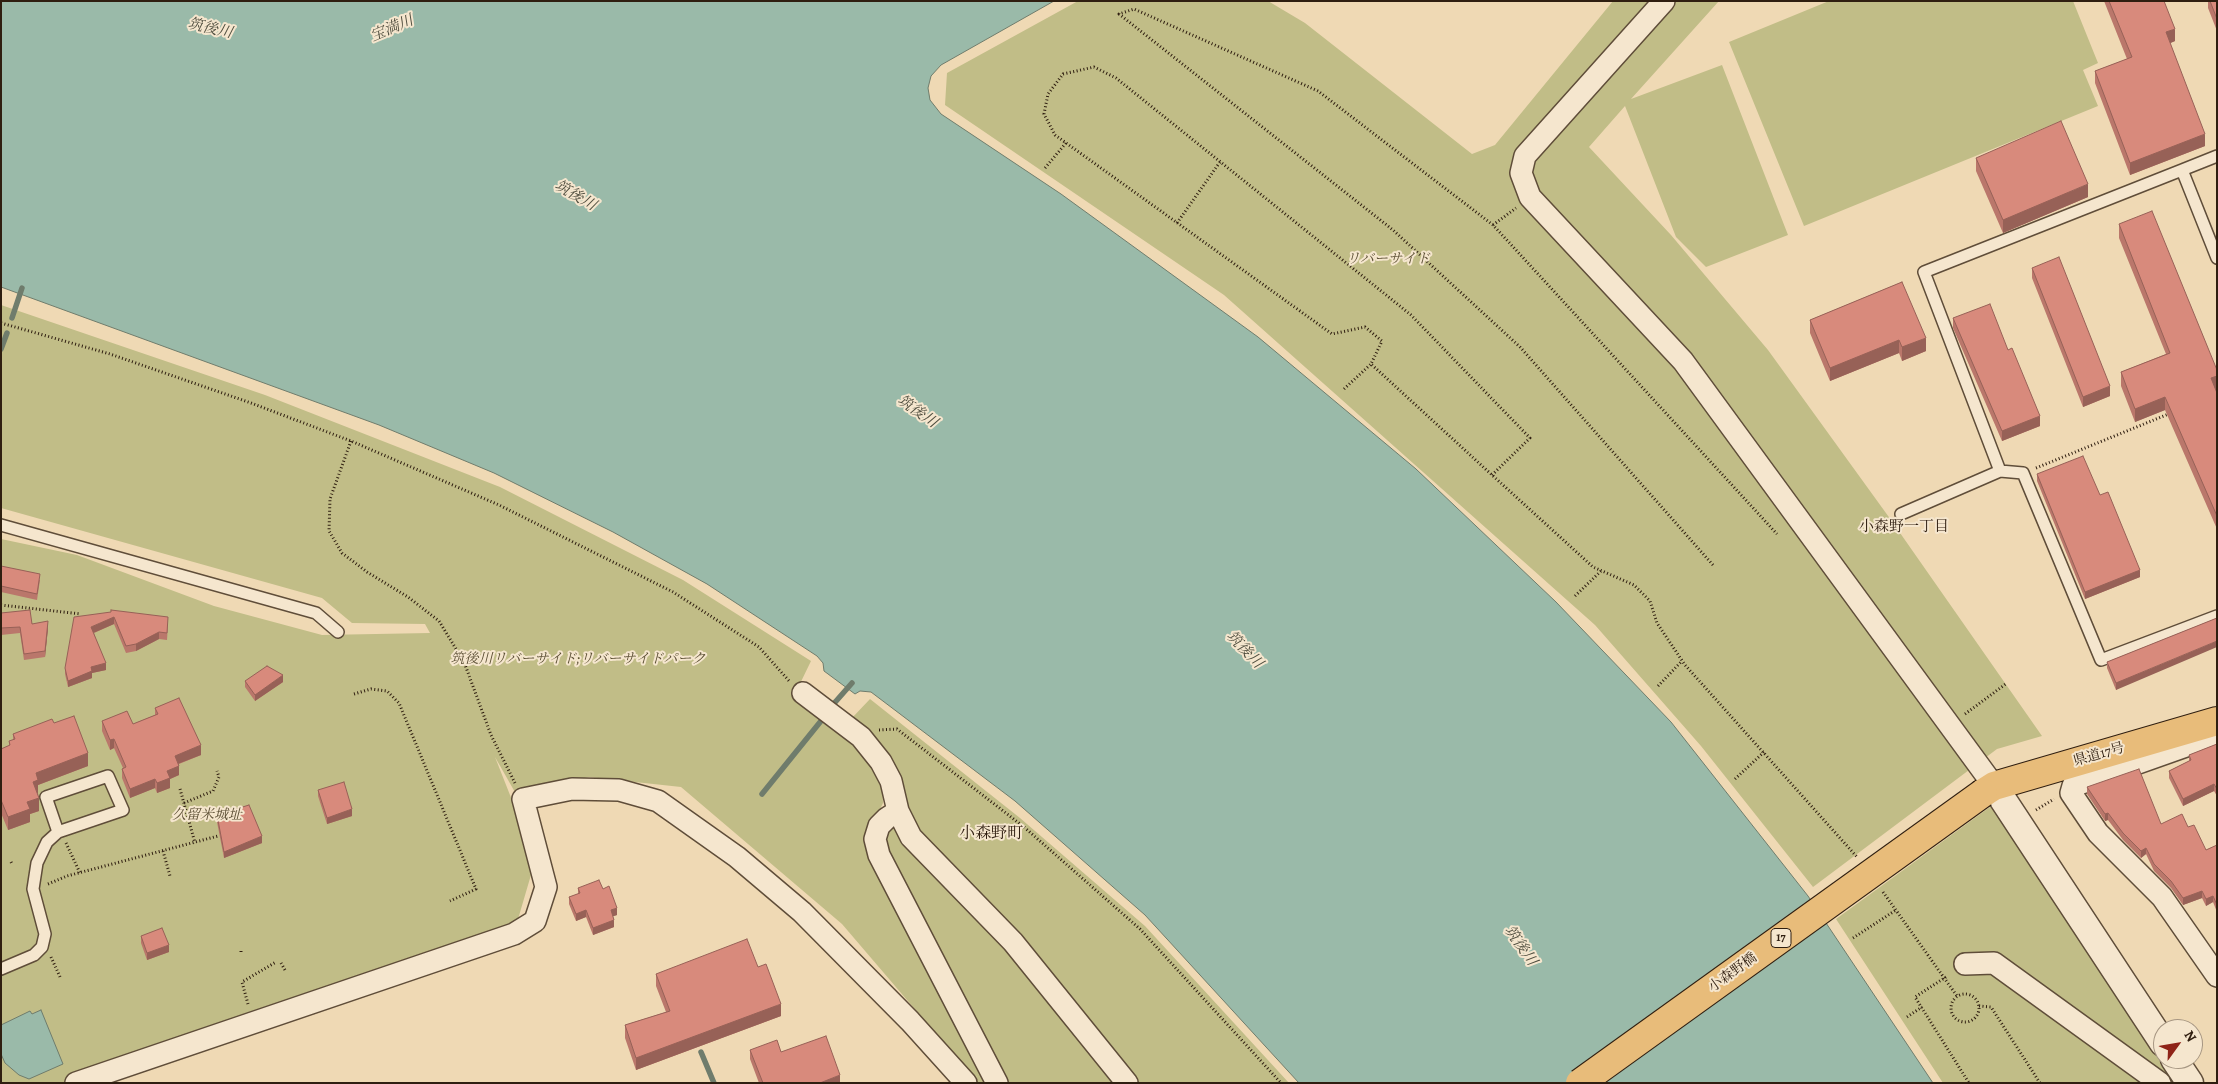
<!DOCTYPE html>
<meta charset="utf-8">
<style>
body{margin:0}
#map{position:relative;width:2218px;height:1084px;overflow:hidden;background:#efd9b4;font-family:Alegreya,serif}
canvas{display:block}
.frame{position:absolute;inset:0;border:2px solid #2f1e10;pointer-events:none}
.north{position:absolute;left:2153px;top:1019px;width:50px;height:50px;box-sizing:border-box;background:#f5e6ce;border:1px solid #a69682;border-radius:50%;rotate:58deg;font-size:14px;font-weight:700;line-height:20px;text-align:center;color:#2f1e10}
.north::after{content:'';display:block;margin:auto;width:18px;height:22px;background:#8f2418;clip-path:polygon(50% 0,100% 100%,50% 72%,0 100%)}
</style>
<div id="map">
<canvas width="2218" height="1084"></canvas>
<div class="frame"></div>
<div class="north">N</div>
</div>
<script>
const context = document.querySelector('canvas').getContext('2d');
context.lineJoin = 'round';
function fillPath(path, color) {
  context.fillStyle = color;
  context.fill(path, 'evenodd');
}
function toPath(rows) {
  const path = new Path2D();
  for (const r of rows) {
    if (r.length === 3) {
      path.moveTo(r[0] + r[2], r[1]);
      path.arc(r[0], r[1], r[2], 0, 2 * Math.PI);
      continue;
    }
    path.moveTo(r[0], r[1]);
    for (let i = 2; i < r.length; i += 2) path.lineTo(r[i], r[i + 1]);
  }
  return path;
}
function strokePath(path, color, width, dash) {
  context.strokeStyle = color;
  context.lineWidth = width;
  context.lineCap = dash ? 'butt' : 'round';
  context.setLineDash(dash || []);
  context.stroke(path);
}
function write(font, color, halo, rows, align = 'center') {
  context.font = font + ' Alegreya,"Noto Serif JP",serif';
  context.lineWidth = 4;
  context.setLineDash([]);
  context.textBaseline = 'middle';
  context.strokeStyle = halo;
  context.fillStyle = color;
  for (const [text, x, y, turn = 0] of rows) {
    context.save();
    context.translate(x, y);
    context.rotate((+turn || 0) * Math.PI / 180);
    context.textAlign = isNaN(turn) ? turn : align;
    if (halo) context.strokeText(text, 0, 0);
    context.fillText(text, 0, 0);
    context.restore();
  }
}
fillPath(toPath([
 [1078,1,1268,1,1305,23,1472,154,1495,145,1613,1,1719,1,1631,99,1722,65,1788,235,1706,267,1676,237,1625,106,1589,147,1671,235,1768,350,1891,520,2042,736,1997,749,1813,887,1701,746,1595,625,1224,295,945,105,947,73],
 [1829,1,2073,1,2098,63,2083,70,2098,106,1804,226,1729,42],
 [1,305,265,395,500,487,683,580,811,661,795,694,860,746,882,778,883,803,865,840,987,1083,978,1083,842,924,681,787,589,777,516,794,495,757,523,828,533,868,516,926,62,1083,1,1083,1,539,77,555,214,606,322,635,430,633,425,624,352,623,322,598,1,508],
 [870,699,1020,818,1145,926,1289,1083,1133,1083,914,827,903,786,884,748,851,719],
 [1994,804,2182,1083,1943,1083,1836,919],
 [896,821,1009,949,1120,1083,1004,1083,886,856,885,833]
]), '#c1bd87');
const water = toPath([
 [1,1,1054,1,941,65,931,76,928,88,930,100,941,114,1061,194,1258,337,1416,469,1556,602,1671,722,1808,896,1933,1083,1299,1083,1145,915,1015,801,871,692,860,691,855,694,824,671,823,663,817,656,707,584,613,532,494,473,379,425,1,287,1,1],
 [41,1010,63,1064,29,1079,19,1075,5,1063,1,1054,1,1025,30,1011,32,1014,41,1010]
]);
fillPath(water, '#9abaa9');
strokePath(water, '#6f7c6c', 1);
strokePath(toPath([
 [12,318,22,288],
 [1,349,7,333],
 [830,708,852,683],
 [762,794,825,716],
 [701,1052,714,1083]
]), '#6f7c6c', 5.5);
const service = toPath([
 [2182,170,2217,156],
 [2217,258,2182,170,1924,272,2000,471,2023,473,2101,660,2217,616],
 [1901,514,2000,471],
 [1,525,316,613,338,632],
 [1,969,34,955,42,947,45,934,33,889,37,863,47,842,58,832,46,797,108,776,123,810,58,832]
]);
const minor = toPath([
 [1664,1,1525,156,1521,173,1530,197,1683,361,1994,786],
 [803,693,861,737,881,762,891,781,898,811,911,837,1013,942,1127,1083],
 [2217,735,2073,786,2071,793,2098,833,2162,897,2217,976],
 [898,811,887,818,879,826,875,839,879,855,997,1083],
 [1965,964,1994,963,2160,1083],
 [76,1083,514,934,535,921,546,887,523,799,572,789,619,790,658,801,737,857,802,912,910,1021,966,1083]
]);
const tertiary = toPath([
 [1994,786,2163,1043],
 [2174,1059,2190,1083]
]);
const primary = toPath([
 [1983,793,1994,786,2217,721]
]);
strokePath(service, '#5f4d39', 14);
strokePath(minor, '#5f4d39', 24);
strokePath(tertiary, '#5f4d39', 29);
strokePath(primary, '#2f1e10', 30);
strokePath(toPath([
 [1045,168,1066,143],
 [1177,223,1220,162],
 [1493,225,1516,208],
 [1,323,110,354,251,403,351,441,499,505,673,592,759,647,790,682],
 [1344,389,1371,364],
 [351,441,330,499,329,531,342,553,367,572,408,597,439,621,464,662,491,735,515,783],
 [2036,468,2171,413],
 [1492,475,1530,438,1411,315,1116,78,1094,67,1063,74,1048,94,1044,114,1055,135,1332,334,1365,327,1382,341,1371,364,1492,475,1593,567,1634,585,1650,601,1657,623,1685,665,1857,857],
 [1713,565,1520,347,1393,230,1119,14,1134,9,1318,91,1493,225,1777,534],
 [1575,596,1601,571],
 [1,605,81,614],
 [1658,686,1682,661],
 [354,694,371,689,387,691,399,703,476,889,450,901],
 [1965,714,2007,683],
 [879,730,897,729,1024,827,1140,929,1281,1083],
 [1735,779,1764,752],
 [180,789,195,843],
 [184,803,213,791,219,777,217,771],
 [2036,810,2054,799],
 [66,843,80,873],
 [163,851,170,876],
 [11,862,12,864],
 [48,884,67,876,218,836],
 [1883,892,1957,996],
 [1853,938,1896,910],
 [241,951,241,953],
 [51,957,60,977],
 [281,963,285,970],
 [1946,977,1915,997,1969,1083],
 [1965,1008,14],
 [248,1004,242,982,276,962],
 [1979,1006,1991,1007,2040,1083],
 [1907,1017,1922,1007]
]), '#2f1e10', 3, [1, 2.5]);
strokePath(service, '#f5e6ce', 11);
strokePath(minor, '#f5e6ce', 21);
strokePath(tertiary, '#f5e6ce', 26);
strokePath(primary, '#e8bc7a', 28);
const primaryBridge = toPath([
 [1580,1083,1983,793]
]);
strokePath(primaryBridge, '#2f1e10', 30, []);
strokePath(primaryBridge, '#e8bc7a', 28);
fillPath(toPath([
 [2104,1,2164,1,2175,41,2170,43,2205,146,2130,175,2095,83,2095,71,2127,59],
 [2208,1,2217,1,2217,31,2208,8],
 [1976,158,2088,197,2003,233,1976,171],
 [2119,224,2217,370,2217,389,2215,389,2217,393,2217,529,2165,410,2135,422,2121,386,2121,372,2166,354,2119,238],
 [2032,268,2110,396,2083,407,2032,278],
 [1902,282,1926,351,1902,361,1899,353,1830,381,1810,333,1810,320],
 [1953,318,2008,350,2040,426,2002,441,1953,328],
 [2037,474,2100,495,2140,577,2085,599,2037,481],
 [1,566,40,580,37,600,1,592],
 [111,610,168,624,167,640,159,639,136,651,126,653,114,624,94,633,106,670,92,673,92,678,68,687,65,674,65,668,111,612],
 [1,613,32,624,48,628,45,657,24,660,20,633,1,635],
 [2217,618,2116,690,2107,668,2107,662],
 [245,681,283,682,255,701,245,687],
 [155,708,201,755,179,764,179,775,170,779,170,788,157,793,155,788,130,798,122,778,122,769,123,768,114,748,110,750,102,731,102,721,133,724,155,715],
 [54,723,88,766,38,785,38,793,39,811,30,814,30,822,8,830,1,813,1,749,9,746,9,741,13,740,13,734],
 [2217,744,2217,796,2214,791,2183,806,2169,778,2169,771,2189,761,2189,755],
 [2087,787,2161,824,2188,827,2206,850,2217,845,2217,912,2213,902,2206,906,2202,898,2183,905,2171,888,2154,871,2146,854,2141,858,2123,840,2108,820,2105,821,2087,794],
 [318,790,352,816,327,824,318,796],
 [217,815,262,843,224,858,217,822],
 [578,888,603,889,617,915,613,916,614,927,593,935,586,917,576,921,569,904,569,897,578,894],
 [141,936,169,952,147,960,141,943],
 [758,967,781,1016,636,1070,625,1038,625,1025,666,1012,656,986,656,974],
 [750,1050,781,1052,840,1083,759,1083,750,1059]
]), '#ba776b');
fillPath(toPath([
 [2175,29,2175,41,2166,45,2166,32],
 [2205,134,2205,146,2130,175,2130,163],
 [2088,184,2088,197,2003,233,2003,220],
 [1926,338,1926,351,1902,361,1902,347],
 [1899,340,1899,353,1830,381,1830,368],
 [2217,376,2217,389,2211,391,2211,378],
 [2110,386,2110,396,2083,407,2083,397],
 [2165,397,2165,410,2135,422,2135,409],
 [2040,416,2040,426,2002,441,2002,431],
 [2140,570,2140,577,2085,599,2085,592],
 [114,617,114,624,91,634,91,627],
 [48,621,48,628,45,657,45,651],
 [159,632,159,639,136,651,136,644],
 [2217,641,2217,647,2116,690,2116,683],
 [106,663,106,670,92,673,92,678,68,687,68,681,91,667],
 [283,675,283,682,255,701,255,695],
 [114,739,114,748,110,750,110,740],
 [201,745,201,755,175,765,175,756],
 [88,753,88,766,38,785,38,793,33,795,33,782,36,773],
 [179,766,179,775,170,779,170,788,157,793,157,783,167,771],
 [155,779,155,788,130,798,130,789],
 [2214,784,2214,791,2183,806,2183,799],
 [39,798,39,811,30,814,30,822,8,830,8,817,27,802],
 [352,809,352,816,327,824,327,818],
 [2108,813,2108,820,2105,821,2105,814],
 [262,836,262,843,224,858,224,852],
 [2146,848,2146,854,2141,858,2141,851],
 [2202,891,2202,898,2183,905,2183,898],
 [2213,896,2213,902,2206,906,2206,899],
 [617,908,617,915,611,917,611,910],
 [586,910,586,917,576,921,576,914],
 [614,920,614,927,593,935,593,928],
 [169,945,169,952,147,960,147,953],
 [781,1004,781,1016,636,1070,636,1058],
 [840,1075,840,1083,820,1083]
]), '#976157');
const building = toPath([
 [2109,1,2164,1,2175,29,2166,32,2205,134,2130,163,2095,71,2132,57,2109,1],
 [2210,1,2217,1,2217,19,2210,1],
 [2061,121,2088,184,2003,220,1976,158,2061,121],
 [2152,211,2217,370,2217,376,2211,378,2217,393,2217,516,2165,397,2135,409,2121,372,2170,353,2119,224,2152,211],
 [2059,257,2110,386,2083,397,2032,268,2059,257],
 [1902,282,1926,338,1902,347,1899,340,1830,368,1810,320,1902,282],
 [1990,304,2008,350,2012,348,2040,416,2002,431,1953,318,1990,304],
 [2083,456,2100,495,2108,492,2140,570,2085,592,2037,474,2083,456],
 [1,566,40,574,37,594,1,586,1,566],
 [30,610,32,624,48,621,45,651,24,654,20,627,1,628,1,613,30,610],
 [111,610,168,617,167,633,159,632,136,644,126,646,114,617,91,627,106,663,91,667,92,671,68,681,65,668,74,617,111,612,111,610],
 [2217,618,2217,641,2116,683,2107,662,2217,618],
 [267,666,283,675,255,695,245,681,267,666],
 [179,698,201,745,175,756,179,766,167,771,170,778,157,783,155,779,130,789,122,769,126,767,114,739,110,740,102,721,127,711,133,724,158,714,155,708,179,698],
 [74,716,88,753,36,773,38,780,33,782,39,798,27,802,30,809,8,817,1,800,1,749,10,745,9,741,15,739,13,734,52,719,54,723,74,716],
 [2217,744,2217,789,2214,784,2183,799,2169,771,2191,760,2189,755,2217,744],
 [2139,769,2161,824,2182,814,2188,827,2194,825,2206,850,2217,845,2217,905,2213,896,2206,899,2202,891,2183,898,2171,881,2154,864,2146,848,2141,851,2123,833,2108,813,2105,814,2087,787,2139,769],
 [344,782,352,809,327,818,318,790,344,782],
 [249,805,262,836,224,852,217,815,249,805],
 [599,880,603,889,609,886,617,908,611,910,614,920,593,928,586,910,576,914,569,897,580,893,578,888,599,880],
 [162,928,169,945,147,953,141,936,162,928],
 [747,939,758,967,766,964,781,1004,636,1058,625,1025,670,1011,656,974,747,939],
 [826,1036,840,1075,820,1083,763,1083,750,1050,777,1040,781,1052,826,1036]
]);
fillPath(building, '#d88a7c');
strokePath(building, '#976157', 1);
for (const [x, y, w] of [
 [1781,938,20]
]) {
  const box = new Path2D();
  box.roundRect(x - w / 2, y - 9.5, w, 19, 4);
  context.fillStyle = '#f5e6ce';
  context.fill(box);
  strokePath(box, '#2f1e10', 1);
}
write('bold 12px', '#2f1e10', null, [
 ["17",1781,938]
]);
write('italic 14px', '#5b4e34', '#f5e6ce', [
 ["リバーサイド",1388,260],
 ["筑後川リバーサイド;リバーサイドパーク",578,660],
 ["久留米城址",207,816]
]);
write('14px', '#2f1e10', '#f5e6ce', [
 ["県道17号",2099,755,-16],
 ["小森野橋",1733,973,-36]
]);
write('italic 15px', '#4f4d3e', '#f5e6ce', [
 ["筑後川",210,29,13],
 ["宝満川",392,29,-23],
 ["筑後川",575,196,30],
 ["筑後川",917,412,35],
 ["筑後川",1244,650,46],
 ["筑後川",1520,946,55]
]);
write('15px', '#2f1e10', '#f5e6ce', [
 ["小森野一丁目",1904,527]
]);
write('16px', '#2f1e10', '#f5e6ce', [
 ["小森野町",991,834]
]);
</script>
